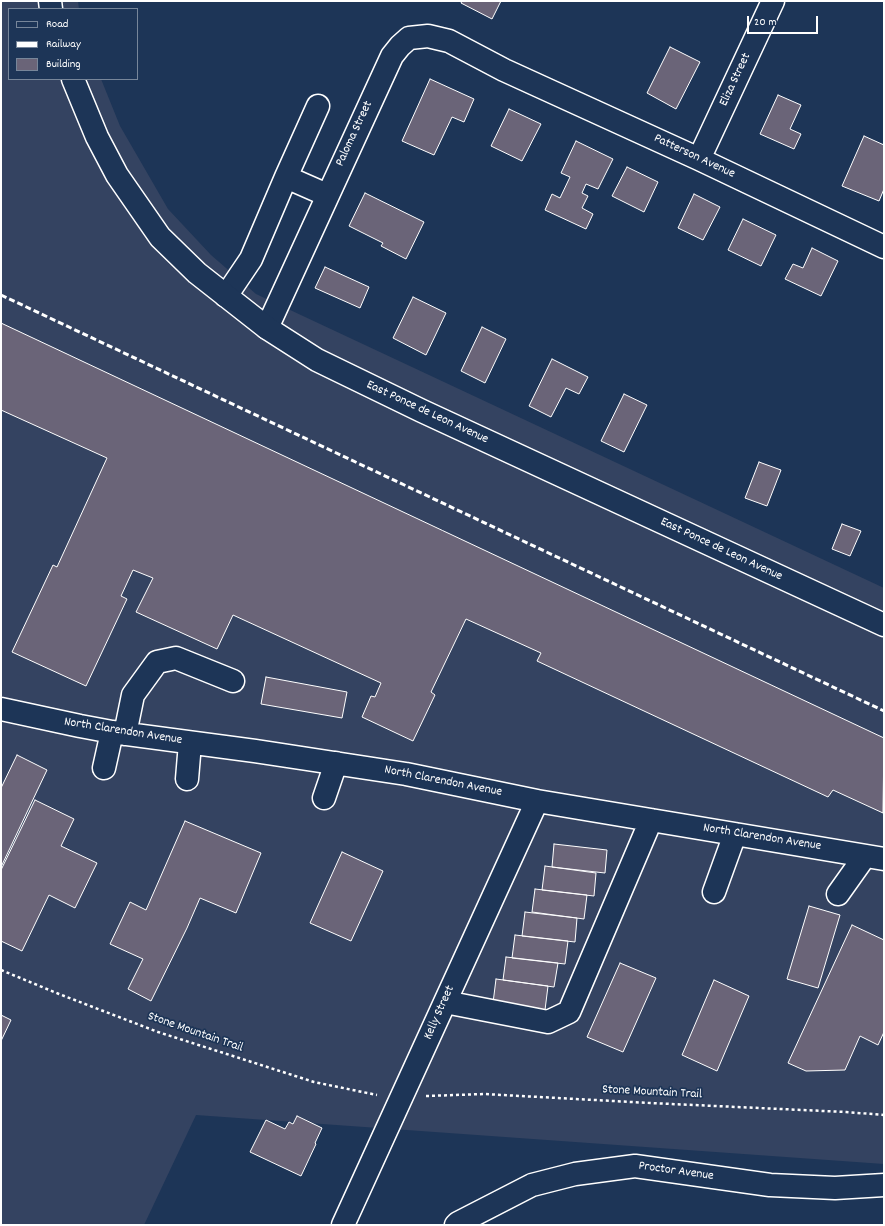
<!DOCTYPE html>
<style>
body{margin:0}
#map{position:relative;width:885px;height:1226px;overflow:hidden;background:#1d3557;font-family:Dekko,sans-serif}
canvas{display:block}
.frame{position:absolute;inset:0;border:2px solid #fff;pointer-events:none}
.legend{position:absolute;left:8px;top:8px;width:130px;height:72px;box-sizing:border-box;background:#1d3557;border:1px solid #77869a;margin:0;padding:5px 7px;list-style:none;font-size:12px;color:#fff}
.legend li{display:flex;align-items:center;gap:8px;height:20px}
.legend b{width:20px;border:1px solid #77869a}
.scale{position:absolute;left:747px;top:16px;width:71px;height:18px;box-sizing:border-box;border:2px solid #fff;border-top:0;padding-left:5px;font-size:12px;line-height:14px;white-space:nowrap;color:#fff;-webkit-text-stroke:3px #1d3557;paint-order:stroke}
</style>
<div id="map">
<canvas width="885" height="1226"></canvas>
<div class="frame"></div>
<ul class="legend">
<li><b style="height:5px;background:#1d3557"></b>Road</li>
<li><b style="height:5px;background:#fff"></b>Railway</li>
<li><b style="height:11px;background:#6a6478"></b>Building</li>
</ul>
<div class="scale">20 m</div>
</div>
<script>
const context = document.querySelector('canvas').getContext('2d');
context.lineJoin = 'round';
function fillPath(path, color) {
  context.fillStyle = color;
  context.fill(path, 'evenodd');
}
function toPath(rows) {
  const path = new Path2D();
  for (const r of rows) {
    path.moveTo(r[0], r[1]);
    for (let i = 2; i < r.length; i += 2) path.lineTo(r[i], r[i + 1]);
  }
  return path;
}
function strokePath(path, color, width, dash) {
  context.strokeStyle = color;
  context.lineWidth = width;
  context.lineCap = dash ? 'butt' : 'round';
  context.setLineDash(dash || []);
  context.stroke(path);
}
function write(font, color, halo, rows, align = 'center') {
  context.font = font + ' Dekko,sans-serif';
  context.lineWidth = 3.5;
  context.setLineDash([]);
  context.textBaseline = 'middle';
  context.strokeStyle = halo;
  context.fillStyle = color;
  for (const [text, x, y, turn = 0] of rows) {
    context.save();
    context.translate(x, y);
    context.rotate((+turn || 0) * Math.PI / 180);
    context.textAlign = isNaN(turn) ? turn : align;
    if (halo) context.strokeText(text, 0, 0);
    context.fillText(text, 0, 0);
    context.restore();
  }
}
fillPath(toPath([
 [1,1,78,1,79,9,9,9,9,79,101,79,120,126,168,209,211,255,256,294,884,588,884,1164,196,1115,144,1225,1,1225]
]), '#344361');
const building = toPath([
 [462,1,501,1,492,19,461,3,462,1],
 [670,47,700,62,676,109,647,93,670,47],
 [430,79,474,99,464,122,452,117,434,155,402,141,430,79],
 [778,95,801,105,790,129,801,134,794,149,760,134,778,95],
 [509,109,541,124,522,161,491,146,509,109],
 [864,136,884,145,884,189,879,201,842,186,864,136],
 [576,141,613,159,598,189,586,184,582,193,588,196,582,208,593,214,586,229,545,210,552,194,560,198,570,177,561,173,576,141],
 [627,167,658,182,644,212,612,196,627,167],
 [365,193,424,222,406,259,381,246,383,243,349,226,365,193],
 [694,194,720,207,703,240,678,228,694,194],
 [743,219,776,235,761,266,728,250,743,219],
 [812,248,838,261,821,296,785,279,793,264,803,268,812,248],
 [325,267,369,287,360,308,315,288,325,267],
 [413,297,446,313,426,355,393,338,413,297],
 [1,323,884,738,883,813,833,790,828,797,537,661,541,653,466,619,431,692,435,695,413,741,362,717,371,696,375,697,381,683,233,615,217,649,136,612,153,578,133,570,121,596,127,599,86,686,12,652,53,565,57,567,107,458,1,410,1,323],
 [482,327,506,339,485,383,461,371,482,327],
 [552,359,588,377,579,394,566,388,551,417,529,406,552,359],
 [624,394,647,405,624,452,601,441,624,394],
 [759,462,781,470,767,506,745,498,759,462],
 [842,524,861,531,850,556,832,549,842,524],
 [266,677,347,692,342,718,261,704,266,677],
 [17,755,47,770,1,867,1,788,17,755],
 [35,800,74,819,61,846,97,863,75,908,49,895,22,951,1,941,1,870,35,800],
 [185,821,261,853,236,913,200,898,187,928,151,1001,128,989,143,959,110,944,130,902,146,910,185,821],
 [554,844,607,850,605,873,552,867,554,844],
 [342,852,383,871,351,941,310,923,342,852],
 [545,866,596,873,594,896,542,890,545,866],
 [535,889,587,895,584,919,532,912,535,889],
 [809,906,840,915,818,988,787,979,809,906],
 [525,912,577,918,575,942,522,936,525,912],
 [852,925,884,940,884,1032,878,1045,860,1036,845,1070,806,1071,788,1063,852,925],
 [515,935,568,941,565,964,512,958,515,935],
 [506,957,558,963,554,987,503,980,506,957],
 [620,963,656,978,623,1052,587,1037,620,963],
 [496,979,548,986,545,1010,493,1003,496,979],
 [714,980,749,996,717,1071,682,1055,714,980],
 [1,1015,11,1020,1,1041,1,1015],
 [297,1116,322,1128,315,1143,316,1144,301,1176,250,1152,266,1120,285,1129,289,1122,293,1124,297,1116]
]);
fillPath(building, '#6a6478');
strokePath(building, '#fff', 1);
const minor = toPath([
 [699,159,773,1],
 [286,177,318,106],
 [226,296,251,259,286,177,327,195],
 [267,328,392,56,400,46,409,38,428,36,449,41,504,70,699,159,884,247],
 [1,709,80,726,112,732,255,751,406,774,537,801,884,859],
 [125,734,133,695,157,662,176,658,233,681],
 [104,768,112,732],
 [187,779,190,743],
 [324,798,336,763],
 [714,892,735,834],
 [838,894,865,856],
 [445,1002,548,1022,569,1012,651,820],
 [343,1225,537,801],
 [456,1225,458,1223,532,1185,575,1174,635,1166,770,1185,835,1188,884,1185]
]);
const major = toPath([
 [50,1,51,9],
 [73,79,97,137,117,175,160,237,197,273,267,328,317,360,422,411,884,625]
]);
strokePath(minor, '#fff', 25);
strokePath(major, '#fff', 25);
strokePath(toPath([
 [1,970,59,994,158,1032,314,1082,377,1095],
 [426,1096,484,1094,650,1103,846,1112,884,1115]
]), '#fff', 2.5, [3, 3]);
strokePath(minor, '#1d3557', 22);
strokePath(major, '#1d3557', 22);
strokePath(toPath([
 [1,295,884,711]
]), '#fff', 3, [6, 3]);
write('13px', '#fff', '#1d3557', [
 ["Eliza Street",736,80,-65],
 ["Paloma Street",355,134,-65],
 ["Patterson Avenue",694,157,25],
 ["East Ponce de Leon Avenue",427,413,25],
 ["East Ponce de Leon Avenue",721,550,25],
 ["North Clarendon Avenue",123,732,9],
 ["North Clarendon Avenue",443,782,11],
 ["North Clarendon Avenue",762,838,9],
 ["Kelly Street",440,1013,-66],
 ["Stone Mountain Trail",195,1033,19],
 ["Stone Mountain Trail",652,1093,3],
 ["Proctor Avenue",676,1172,8]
]);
</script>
